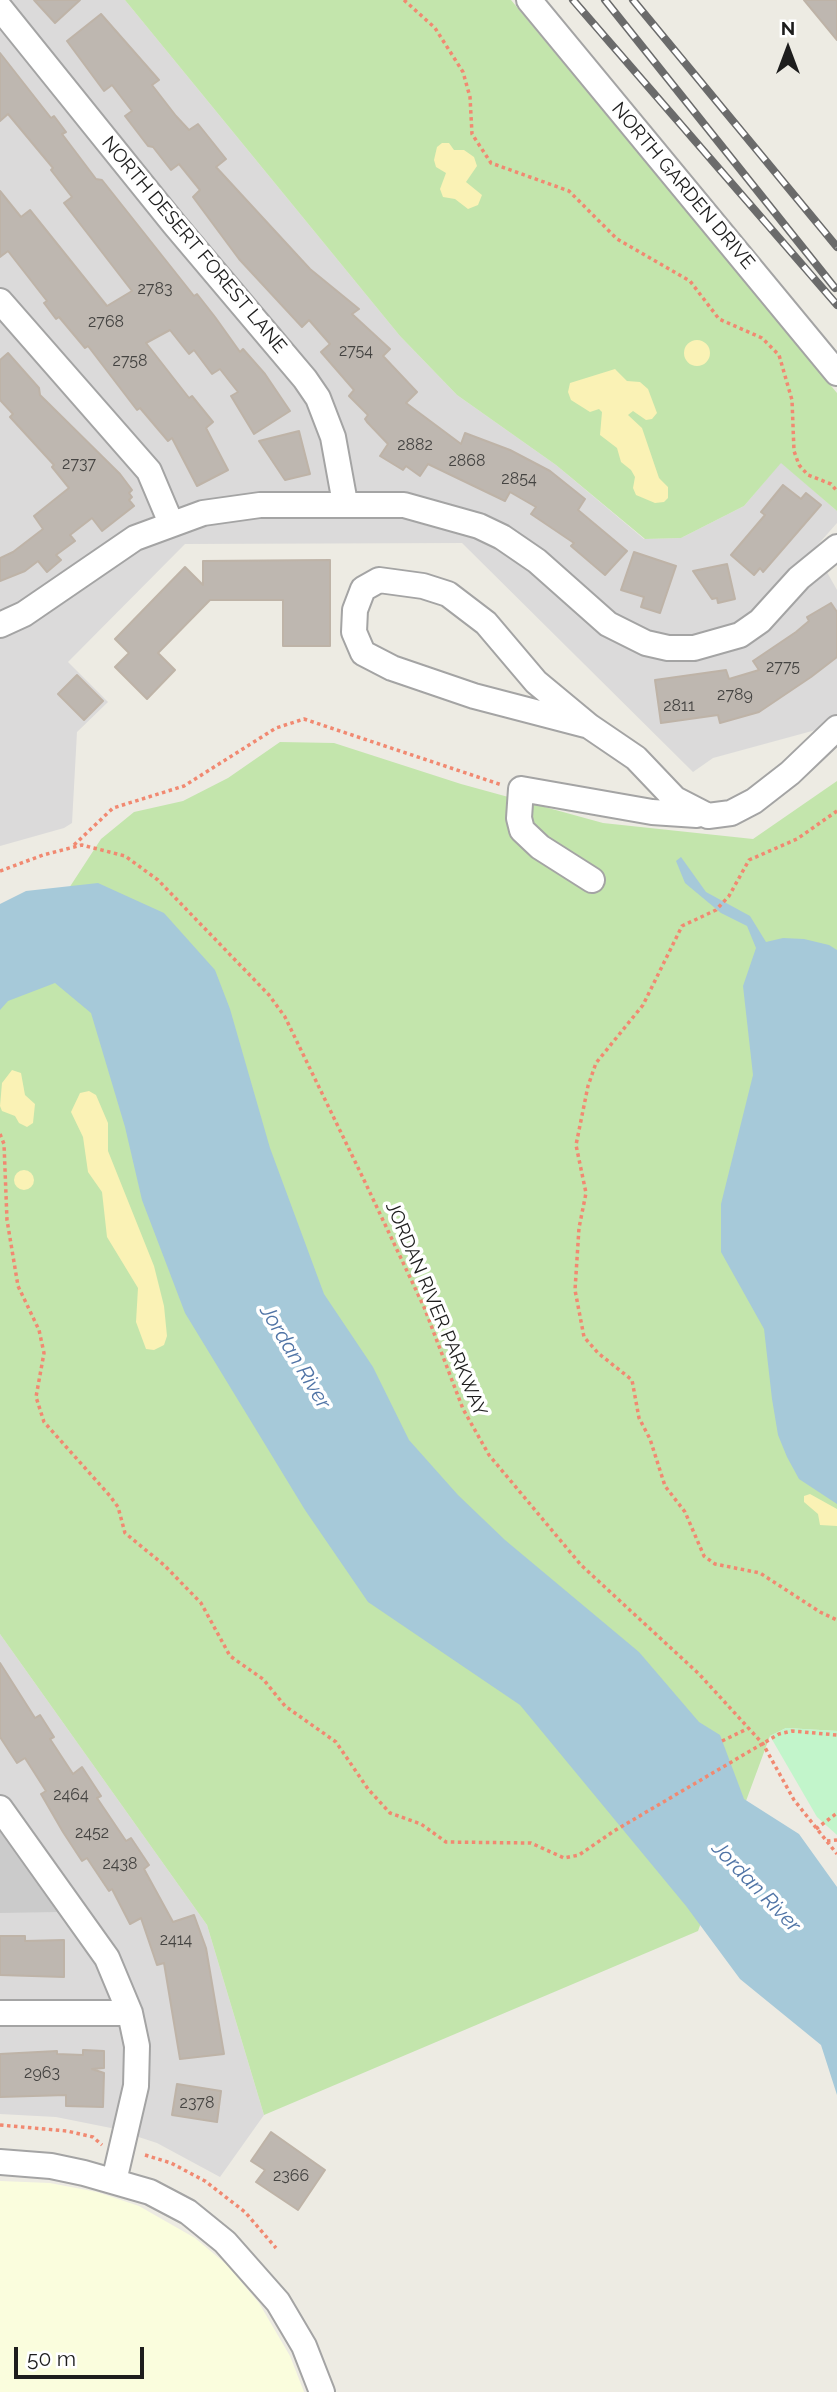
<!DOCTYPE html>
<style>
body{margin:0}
#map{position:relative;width:837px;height:2392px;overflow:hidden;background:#edebe3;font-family:Raleway,sans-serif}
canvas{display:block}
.north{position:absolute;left:753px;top:14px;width:70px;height:70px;-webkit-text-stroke:5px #fff;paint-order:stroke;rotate:0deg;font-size:19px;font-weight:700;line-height:28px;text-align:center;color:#1d1d1d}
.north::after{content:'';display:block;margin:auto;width:24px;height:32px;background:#1d1d1d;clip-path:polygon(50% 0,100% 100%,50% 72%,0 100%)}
.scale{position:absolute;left:14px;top:2347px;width:130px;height:32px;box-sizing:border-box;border:4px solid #1d1d1d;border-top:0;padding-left:9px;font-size:21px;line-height:24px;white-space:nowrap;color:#1d1d1d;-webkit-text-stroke:5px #fff;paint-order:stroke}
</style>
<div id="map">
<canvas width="837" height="2392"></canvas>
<div class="north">N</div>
<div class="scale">50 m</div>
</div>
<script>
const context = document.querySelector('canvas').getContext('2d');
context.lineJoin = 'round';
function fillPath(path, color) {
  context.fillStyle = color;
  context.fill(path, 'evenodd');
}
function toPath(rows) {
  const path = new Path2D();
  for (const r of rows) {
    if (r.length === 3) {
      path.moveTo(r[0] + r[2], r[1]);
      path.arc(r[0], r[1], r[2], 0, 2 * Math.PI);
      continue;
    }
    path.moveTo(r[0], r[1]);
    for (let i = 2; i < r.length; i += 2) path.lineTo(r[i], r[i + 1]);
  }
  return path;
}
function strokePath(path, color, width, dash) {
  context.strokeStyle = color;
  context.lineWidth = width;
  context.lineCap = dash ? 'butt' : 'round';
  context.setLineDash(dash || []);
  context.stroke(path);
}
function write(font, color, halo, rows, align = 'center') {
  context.font = font + ' Raleway,sans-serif';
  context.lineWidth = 7;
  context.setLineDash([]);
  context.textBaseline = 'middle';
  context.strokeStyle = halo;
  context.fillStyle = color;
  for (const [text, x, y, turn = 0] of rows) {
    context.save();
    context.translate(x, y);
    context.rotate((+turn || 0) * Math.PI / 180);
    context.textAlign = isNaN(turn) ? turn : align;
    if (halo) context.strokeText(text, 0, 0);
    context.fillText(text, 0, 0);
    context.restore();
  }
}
fillPath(toPath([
 [0,0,125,0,400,336,457,395,556,465,644,539,681,538,744,506,781,462,837,511,837,523,814,549,837,590,837,714,823,728,713,758,693,772,462,543,185,544,68,662,108,702,77,732,72,823,64,828,0,846],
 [0,1634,207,1925,264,2115,220,2177,157,2143,111,2128,56,2117,0,2114]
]), '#dbdada');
fillPath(toPath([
 [0,2181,50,2183,97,2192,139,2206,195,2238,226,2264,259,2303,290,2356,304,2392,0,2392]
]), '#fafddd');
fillPath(toPath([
 [0,1832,57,1912,0,1913]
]), '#cbcbcb');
fillPath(toPath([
 [125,0,511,0,837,393,837,511,781,463,744,506,681,538,645,539,556,465,457,395,400,336],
 [280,742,334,743,461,784,603,823,753,839,837,781,837,1731,786,1728,770,1736,698,1931,264,2115,207,1925,0,1634,0,994,101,839,134,812,183,801,228,778]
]), '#c3e5ac');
fillPath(toPath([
 [442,143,449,143,454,150,464,150,474,157,477,166,466,182,482,195,478,205,468,209,455,199,443,197,440,189,446,173,436,167,434,160,437,147],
 [697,353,13],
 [615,369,627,381,640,382,648,389,657,413,652,419,646,420,633,411,628,415,642,428,659,478,668,487,668,498,664,502,655,503,636,495,633,488,635,477,631,470,621,462,617,448,600,435,602,412,599,409,590,412,571,400,568,392,570,383],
 [12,1070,21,1073,25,1095,35,1104,33,1123,27,1127,19,1123,15,1116,2,1111,0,1106,2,1083],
 [89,1091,96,1095,108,1123,108,1151,154,1266,164,1306,167,1336,164,1345,154,1350,146,1349,136,1322,138,1288,107,1237,102,1192,88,1172,83,1137,71,1112,80,1093],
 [24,1180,10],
 [810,1494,837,1509,837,1526,820,1525,818,1514,804,1502,804,1496]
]), '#faf2b5');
fillPath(toPath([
 [786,1728,837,1731,837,1835,817,1817,770,1736]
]), '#c2f5cb');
fillPath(toPath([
 [681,857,706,892,750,916,766,942,783,938,804,939,829,945,837,950,837,1504,799,1479,787,1457,778,1435,772,1399,764,1329,721,1252,721,1204,753,1075,743,986,756,948,747,926,721,913,685,883,676,861],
 [98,883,164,913,215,970,230,1009,270,1148,324,1294,373,1367,409,1440,458,1495,505,1540,639,1652,699,1722,720,1735,744,1799,799,1834,837,1887,837,2095,821,2045,740,1979,686,1906,520,1705,368,1602,305,1510,185,1313,142,1200,125,1127,91,1013,55,983,8,1001,0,1010,0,904,26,891]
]), '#a6c9d9');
const building = toPath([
 [34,0,80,0,55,23,34,0],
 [804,0,837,0,837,40,804,0],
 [101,14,159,80,152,85,176,116,189,130,198,124,226,159,216,167,310,269,359,309,352,314,390,349,383,356,417,392,406,403,461,444,465,433,510,450,550,471,585,499,578,510,627,551,605,575,571,546,574,543,531,514,536,507,510,492,505,501,428,464,420,476,406,466,403,470,380,456,388,444,367,422,365,419,368,415,349,396,354,390,321,352,330,344,309,320,302,327,239,259,193,197,200,190,179,164,171,170,153,147,148,146,125,116,132,111,112,85,104,91,67,41,101,14],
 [0,53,51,118,54,116,66,132,62,134,96,179,102,180,194,296,197,294,215,317,240,352,243,349,265,374,290,411,254,434,231,396,238,392,220,369,212,374,194,350,189,354,170,330,146,343,189,398,192,396,213,422,206,428,228,470,197,486,172,438,168,441,140,408,137,410,88,346,85,348,59,317,56,319,44,303,47,301,8,251,0,257,0,191,21,217,30,210,107,306,132,291,64,203,72,197,51,170,53,168,8,114,0,121,0,53],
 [8,353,39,388,40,395,120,474,132,490,129,493,132,497,129,500,134,506,102,531,92,518,70,535,75,541,56,555,61,560,47,572,38,561,25,571,0,581,0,558,13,552,43,529,34,516,69,488,52,467,54,465,10,417,13,414,0,400,0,360,8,353],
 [299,431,310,474,285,480,259,441,299,431],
 [783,485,801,499,806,493,821,505,763,572,760,568,754,575,731,555,765,515,761,512,783,485],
 [634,552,676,566,660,613,641,607,644,597,621,590,634,552],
 [330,560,330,646,283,646,283,600,210,600,158,653,175,670,147,699,115,667,129,653,115,639,185,567,203,585,203,561,330,560],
 [727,564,735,599,718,603,717,598,712,599,693,571,727,564],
 [831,603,837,612,837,657,811,677,759,712,720,723,718,715,661,723,655,680,726,670,729,679,759,670,753,661,796,632,809,621,807,617,831,603],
 [77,675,103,701,84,720,58,694,77,675],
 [0,1663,35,1718,40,1715,54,1737,50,1739,73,1774,82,1767,101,1796,97,1798,126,1841,131,1838,149,1865,144,1869,173,1922,194,1915,206,1948,224,2054,180,2059,164,1963,157,1965,141,1918,130,1924,112,1889,109,1891,87,1858,82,1861,63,1832,41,1794,46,1791,25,1758,17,1763,0,1737,0,1663],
 [0,1936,25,1936,25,1941,64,1940,64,1977,0,1975,0,1936],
 [83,2050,104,2051,104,2068,92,2069,104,2073,103,2107,66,2106,66,2095,0,2097,0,2054,57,2051,57,2054,83,2055,83,2050],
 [177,2084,221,2091,217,2122,172,2115,177,2084],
 [271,2132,325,2170,298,2210,256,2182,265,2170,251,2161,271,2132]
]);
fillPath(building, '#beb7b0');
strokePath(building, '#beb3a7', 2);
const minor = toPath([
 [529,0,837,373],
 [0,8,174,224,305,379,318,398,333,437,345,503],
 [0,301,149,471,171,523],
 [0,625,24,614,135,538,203,513,260,505,404,505,479,526,502,537,537,561,608,624,646,643,668,648,694,648,740,635,760,621,799,578,837,547],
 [589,726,474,696,392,668,363,653,354,632,355,610,363,589,379,580,423,586,448,594,486,623,536,682,589,726,636,758,675,799,708,816,731,813,754,801,790,773,837,728],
 [592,880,540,847,522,830,519,818,521,789,652,812,697,815],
 [0,1808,107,1958,130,2013,137,2046,136,2086,114,2181],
 [0,2013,130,2013],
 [0,2162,51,2166,84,2173,150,2192,188,2212,225,2242,278,2302,304,2346,322,2392]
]);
strokePath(minor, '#a4a4a4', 28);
strokePath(toPath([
 [404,0,435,28,463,72,470,97,472,134,491,163,569,191,617,239,690,281,719,319,762,338,779,355,792,400,794,451,799,465,808,475,831,484,837,491],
 [837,811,797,839,749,860,729,896,716,910,682,926,643,1005,596,1063,588,1086,576,1145,586,1193,579,1228,575,1290,584,1337,598,1353,632,1380,639,1418,650,1439,665,1486,685,1512,704,1556,715,1564,760,1573,820,1612,837,1620],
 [74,845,113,808,184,786,276,728,304,719,502,785],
 [0,871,43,855,82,845,125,856,158,880,269,995,285,1017,364,1180,424,1307,463,1409,489,1455,581,1565,699,1674,763,1744,794,1800,837,1854],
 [0,1134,4,1144,7,1220,18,1286,39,1330,44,1353,36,1397,44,1422,110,1496,118,1507,125,1533,164,1565,201,1603,230,1656,263,1679,285,1706,336,1742,368,1789,390,1813,421,1824,446,1842,531,1843,564,1858,579,1855,614,1831,779,1734,792,1731,837,1735],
 [722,1741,749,1728],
 [816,1829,837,1813],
 [827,1841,837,1840],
 [0,2125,67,2131,93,2137,102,2145],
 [145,2155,171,2163,205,2181,245,2212,276,2248]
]), '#f18971', 3.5, [3.5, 3.5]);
strokePath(minor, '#fff', 24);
const rail = toPath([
 [573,0,837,305],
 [605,0,835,288],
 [633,0,837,247]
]);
strokePath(rail, '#6b6b6b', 8);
strokePath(rail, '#fff', 5, [16]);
write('16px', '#454442', null, [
 ["2783",155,289],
 ["2768",106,322],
 ["2754",356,351],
 ["2758",130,361],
 ["2882",415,445],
 ["2868",467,461],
 ["2737",79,464],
 ["2854",519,479],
 ["2775",783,667],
 ["2789",735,695],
 ["2811",679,706],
 ["2464",71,1795],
 ["2452",92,1833],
 ["2438",120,1864],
 ["2414",176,1940],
 ["2963",42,2073],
 ["2378",197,2103],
 ["2366",291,2176]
]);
write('19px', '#1d1d1d', '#fff', [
 ["NORTH GARDEN DRIVE",683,186,50],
 ["NORTH DESERT FOREST LANE",194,245,50],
 ["JORDAN RIVER PARKWAY",436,1309,67]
]);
write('italic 21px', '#5074a6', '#fff', [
 ["Jordan River",295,1357,59],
 ["Jordan River",756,1887,46]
]);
</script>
